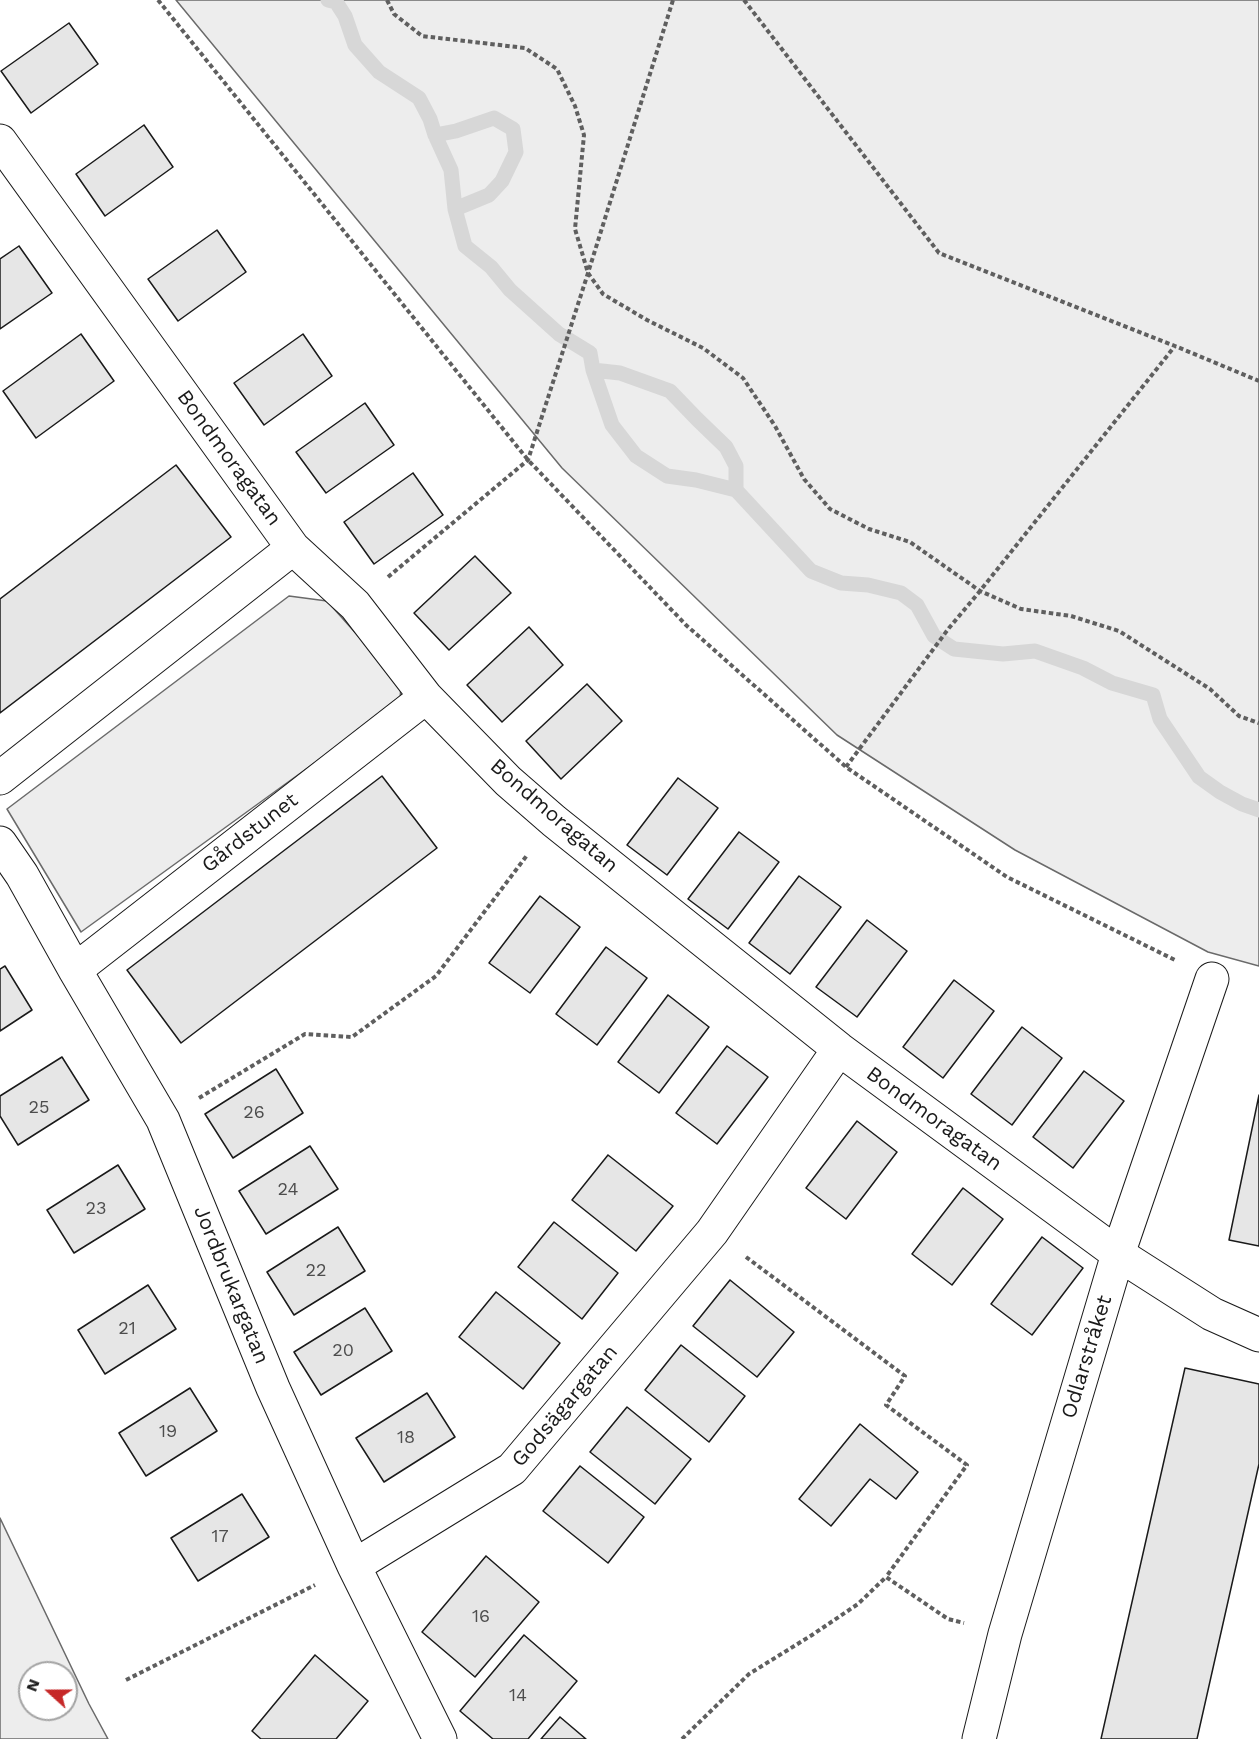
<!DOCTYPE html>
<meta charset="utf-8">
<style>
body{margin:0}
#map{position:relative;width:1259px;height:1739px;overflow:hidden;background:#fff;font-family:"Work Sans",sans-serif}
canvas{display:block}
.north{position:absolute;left:18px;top:1661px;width:60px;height:60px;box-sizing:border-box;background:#fff;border:2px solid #a3a3a3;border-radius:50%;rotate:291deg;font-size:16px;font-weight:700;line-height:24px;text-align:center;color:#1a1a1a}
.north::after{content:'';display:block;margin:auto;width:21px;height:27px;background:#c62828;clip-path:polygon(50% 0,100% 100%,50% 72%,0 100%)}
</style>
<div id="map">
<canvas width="1259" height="1739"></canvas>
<div class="north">N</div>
</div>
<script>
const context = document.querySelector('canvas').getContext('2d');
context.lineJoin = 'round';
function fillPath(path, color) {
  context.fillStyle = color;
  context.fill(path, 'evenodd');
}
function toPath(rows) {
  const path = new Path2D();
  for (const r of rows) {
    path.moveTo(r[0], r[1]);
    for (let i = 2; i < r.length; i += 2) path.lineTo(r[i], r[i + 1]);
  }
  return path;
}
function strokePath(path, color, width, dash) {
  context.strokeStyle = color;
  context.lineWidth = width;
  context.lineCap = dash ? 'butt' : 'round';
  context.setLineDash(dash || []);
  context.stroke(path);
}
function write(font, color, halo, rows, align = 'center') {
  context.font = font + ' "Work Sans",sans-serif';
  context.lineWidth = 4.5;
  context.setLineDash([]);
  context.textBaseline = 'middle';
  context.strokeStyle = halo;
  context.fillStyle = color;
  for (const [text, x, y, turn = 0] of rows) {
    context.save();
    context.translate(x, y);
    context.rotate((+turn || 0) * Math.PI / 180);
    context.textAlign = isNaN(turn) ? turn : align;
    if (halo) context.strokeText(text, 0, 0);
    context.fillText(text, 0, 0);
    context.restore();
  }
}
const built = toPath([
 [176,0,1259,0,1259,966,1208,952,1015,850,837,735,562,468,176,0],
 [289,596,327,601,401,684,400,701,81,932,7,809,289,596],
 [0,1518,89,1704,108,1739,0,1739,0,1518],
 [30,1673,66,1673,66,1709,30,1709,30,1673]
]);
fillPath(built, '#ededed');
strokePath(built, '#6a6a6a', 1.5);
strokePath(toPath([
 [328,0,336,2,345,16,355,45,379,72,419,98,430,119,435,135,451,170,455,209,465,246,491,267,510,290,559,334,590,353,593,370,612,425,636,456,667,476,696,480,736,490,811,571,841,583,868,585,901,593,917,605,934,636,954,649,1003,654,1035,651,1083,668,1112,683,1153,695,1160,719,1199,777,1220,792,1242,804,1259,810],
 [435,135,456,131,494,118,513,129,516,152,502,181,489,195,455,209],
 [593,370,620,373,670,391,697,419,726,447,736,466,736,490]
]), '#d7d7d7', 15);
const building = toPath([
 [69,23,98,64,31,113,1,71,69,23],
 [144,125,173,167,105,216,76,174,144,125],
 [217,230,246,272,178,321,148,279,217,230],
 [19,246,52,293,0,329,0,259,19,246],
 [81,334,114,381,36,438,3,391,81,334],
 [303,334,332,376,264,425,234,383,303,334],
 [365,403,394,445,326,493,296,452,365,403],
 [176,465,231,537,0,713,0,599,176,465],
 [413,473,443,515,374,564,344,522,413,473],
 [475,556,511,593,449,650,414,613,475,556],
 [529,627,563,665,502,722,467,685,529,627],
 [587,684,622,721,561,779,526,741,587,684],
 [382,776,437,848,181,1043,127,970,382,776],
 [678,778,718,808,667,875,627,845,678,778],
 [739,832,779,862,728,929,688,899,739,832],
 [799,876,841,907,790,974,749,943,799,876],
 [540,896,580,927,530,993,489,963,540,896],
 [867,920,907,951,857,1017,816,987,867,920],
 [606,947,647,978,597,1045,556,1014,606,947],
 [5,966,32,1010,0,1031,0,969,5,966],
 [954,980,994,1011,943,1078,903,1047,954,980],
 [668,995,709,1027,659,1093,618,1062,668,995],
 [1022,1027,1062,1058,1012,1125,971,1094,1022,1027],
 [727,1046,768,1077,717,1144,676,1113,727,1046],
 [62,1057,89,1100,18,1145,0,1116,0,1096,62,1057],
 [276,1069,303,1113,233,1158,205,1114,276,1069],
 [1084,1071,1124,1101,1073,1168,1033,1137,1084,1071],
 [1259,1095,1259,1246,1229,1240,1259,1095],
 [857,1121,897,1152,846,1219,806,1188,857,1121],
 [310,1146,338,1189,266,1234,239,1191,310,1146],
 [608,1155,673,1206,636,1251,572,1200,608,1155],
 [118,1165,145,1209,74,1253,47,1210,118,1165],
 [963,1188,1003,1219,952,1285,912,1254,963,1188],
 [554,1222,618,1273,582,1319,518,1267,554,1222],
 [338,1227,365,1271,294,1315,267,1272,338,1227],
 [1042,1237,1083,1268,1032,1335,991,1304,1042,1237],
 [730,1280,794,1332,757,1377,693,1326,730,1280],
 [148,1285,176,1329,105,1374,78,1330,148,1285],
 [496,1292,560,1343,523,1389,459,1337,496,1292],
 [365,1308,392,1351,321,1395,294,1352,365,1308],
 [681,1345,745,1396,709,1442,645,1390,681,1345],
 [1185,1368,1259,1384,1259,1464,1197,1739,1101,1739,1185,1368],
 [190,1388,217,1431,146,1476,119,1433,190,1388],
 [427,1393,455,1437,384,1482,356,1438,427,1393],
 [627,1407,691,1459,655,1504,590,1452,627,1407],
 [860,1424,918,1472,896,1499,870,1479,831,1526,799,1499,860,1424],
 [580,1466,644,1517,608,1563,543,1511,580,1466],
 [242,1494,269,1537,198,1581,171,1538,242,1494],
 [486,1556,539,1602,475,1677,422,1632,486,1556],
 [524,1635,577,1681,528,1739,493,1739,460,1711,524,1635],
 [315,1655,368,1701,336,1739,261,1739,252,1731,315,1655],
 [560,1717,586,1739,541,1739,560,1717]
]);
fillPath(building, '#e6e6e6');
strokePath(building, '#1a1a1a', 1.5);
const street = toPath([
 [0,141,293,548,355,605,426,697,508,781,554,821,839,1049,1118,1254,1212,1314,1259,1335],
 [0,778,293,548],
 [0,843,22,875,75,970,163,1120,273,1388,354,1566,440,1739],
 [75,970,426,697],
 [354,1566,512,1469,712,1232,839,1049],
 [979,1739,1005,1634,1118,1254,1212,979]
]);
strokePath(street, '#1a1a1a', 35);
strokePath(toPath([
 [158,0,528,460,686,625,846,767,1007,877,1175,960],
 [387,0,394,14,422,36,525,48,557,69,575,106,584,135,575,229,588,273,603,294,647,320,703,348,743,378,775,426,804,479,830,509,869,529,910,542,980,591,1021,609,1071,616,1119,631,1210,689,1239,716,1259,723],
 [744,0,939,253,1175,346,1259,381],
 [388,577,528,460,588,273,673,0],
 [846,767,949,628,980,591,1175,346],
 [199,1098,305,1034,352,1037,436,976,528,854],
 [746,1257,905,1376,886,1405,967,1465,886,1577],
 [126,1680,315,1585],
 [682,1739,749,1674,812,1635,858,1604,886,1577,948,1619,964,1623]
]), '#5f5f5f', 4, [4.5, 3]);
strokePath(street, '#fff', 33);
write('18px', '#4d4d4d', null, [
 ["25",39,1108],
 ["26",254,1113],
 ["24",288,1190],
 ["23",96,1209],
 ["22",316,1271],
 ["21",127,1329],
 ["20",343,1351],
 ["19",168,1432],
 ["18",406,1438],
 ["17",220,1537],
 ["16",481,1617],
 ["14",518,1696]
]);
write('21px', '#1a1a1a', '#fff', [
 ["Bondmoragatan",229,458,54],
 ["Bondmoragatan",554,816,41],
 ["Gårdstunet",250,833,-38],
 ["Bondmoragatan",934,1119,36],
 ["Jordbrukargatan",231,1285,68],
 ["Odlarstråket",1087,1357,-73],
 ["Godsägargatan",565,1406,-50]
]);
</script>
